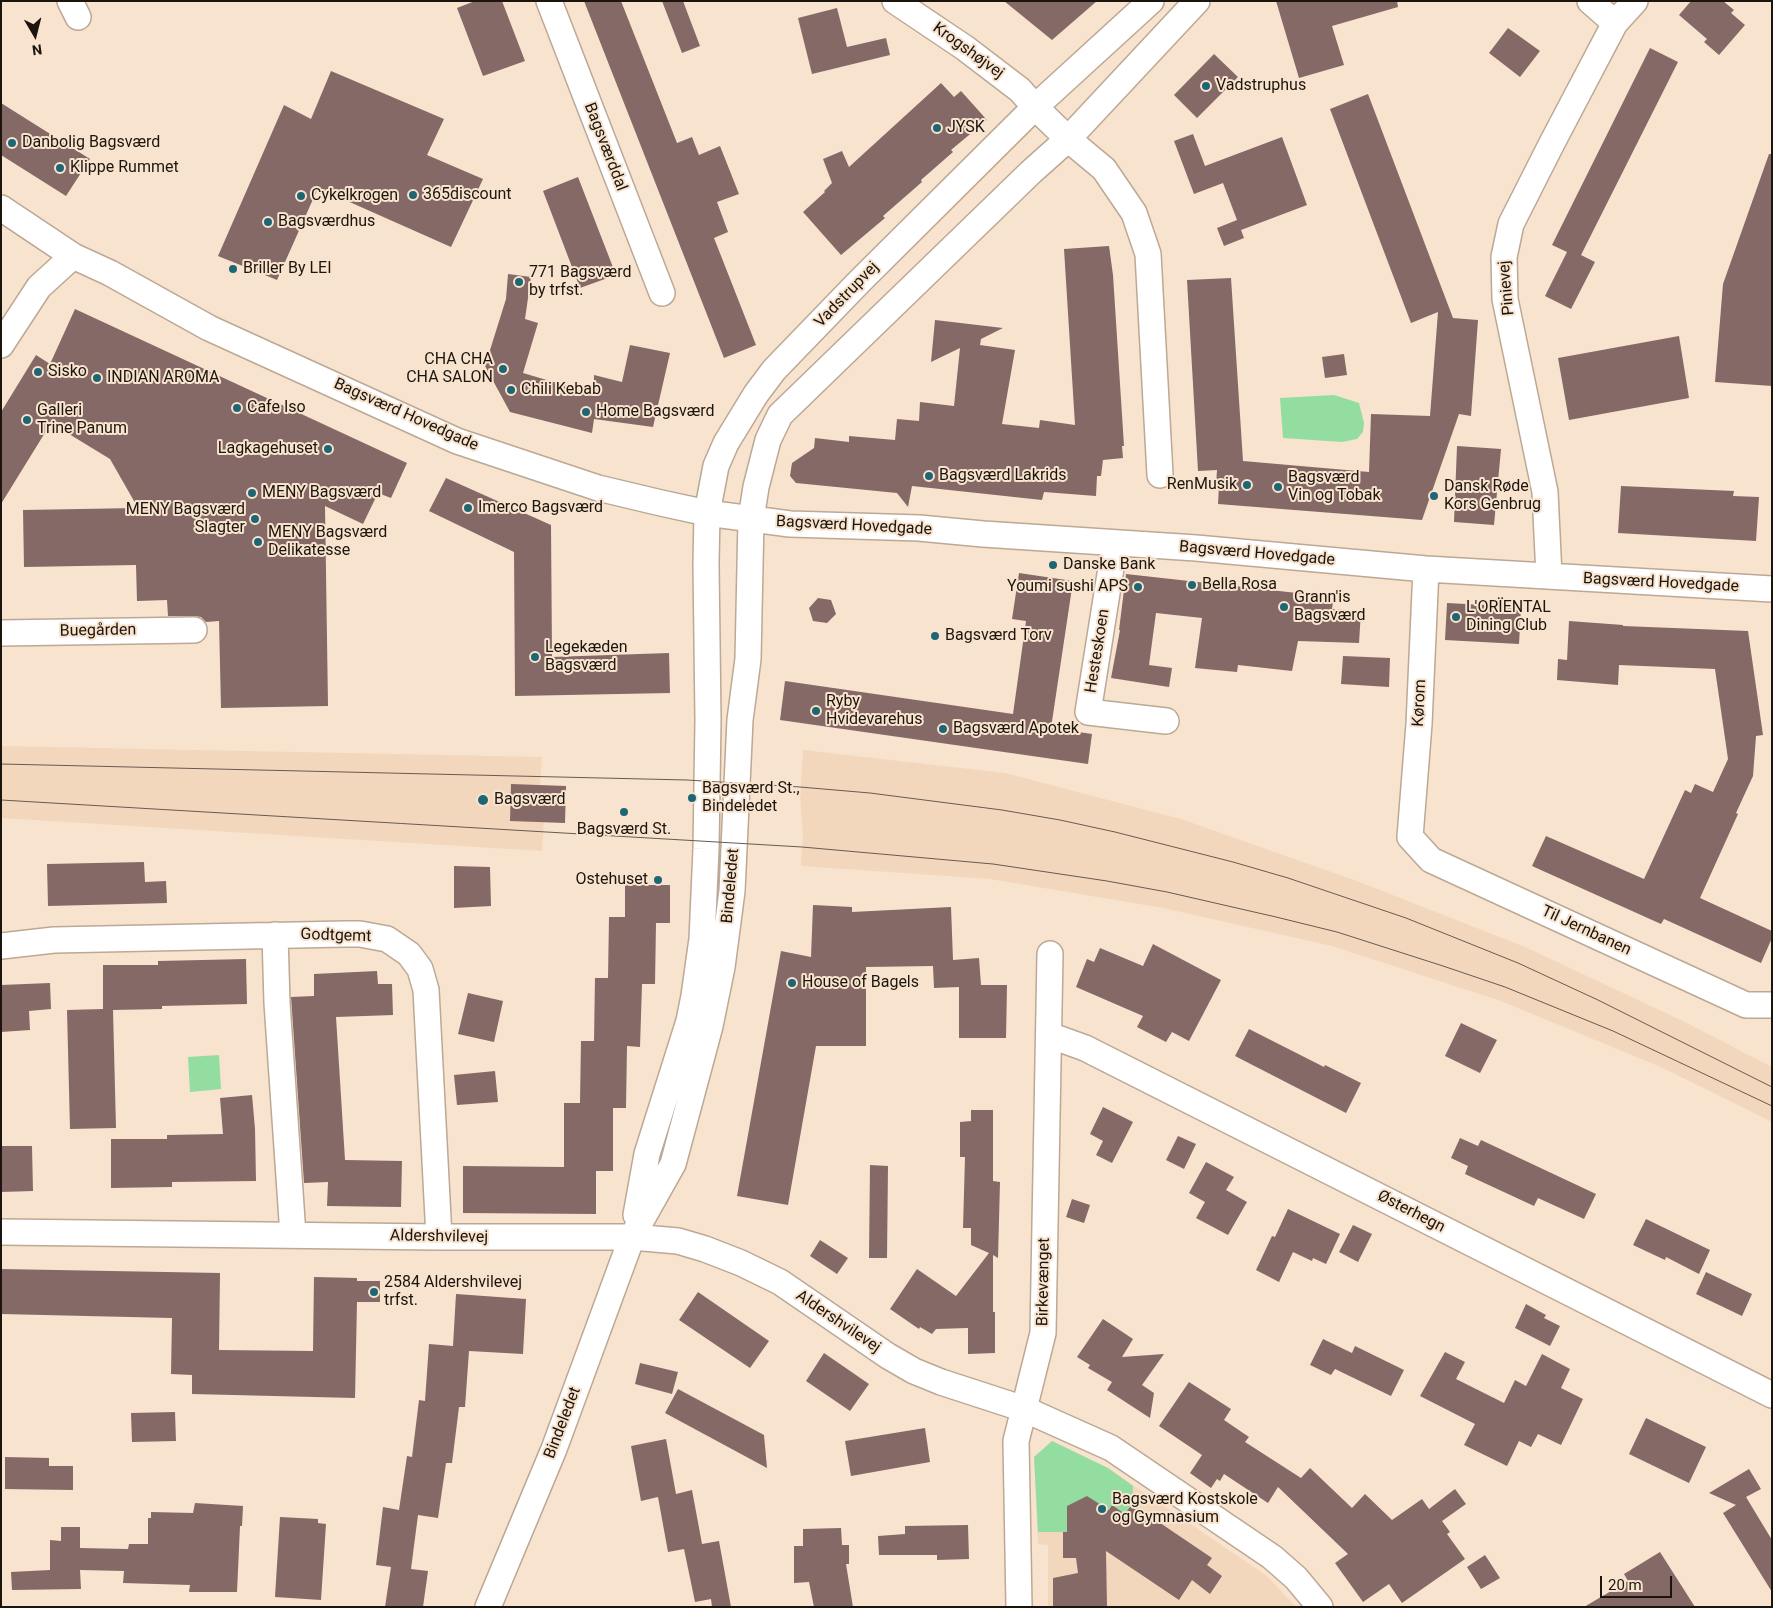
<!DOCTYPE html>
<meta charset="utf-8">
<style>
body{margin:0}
#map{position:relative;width:1773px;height:1608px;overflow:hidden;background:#f8e3ce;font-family:Roboto,sans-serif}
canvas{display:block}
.frame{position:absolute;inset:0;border:2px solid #1c150d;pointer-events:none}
.north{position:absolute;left:10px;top:10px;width:50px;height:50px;-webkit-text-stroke:4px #f8e3ce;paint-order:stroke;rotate:172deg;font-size:14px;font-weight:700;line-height:20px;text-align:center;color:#1c150d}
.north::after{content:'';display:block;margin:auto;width:18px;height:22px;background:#1c150d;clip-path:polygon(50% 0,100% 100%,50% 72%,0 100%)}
.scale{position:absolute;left:1600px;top:1576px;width:72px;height:22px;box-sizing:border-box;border:2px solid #1c150d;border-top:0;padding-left:6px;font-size:15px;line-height:18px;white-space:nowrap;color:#1c150d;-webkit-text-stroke:4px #f8e3ce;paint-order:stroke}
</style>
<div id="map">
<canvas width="1773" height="1608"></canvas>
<div class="frame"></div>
<div class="north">N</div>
<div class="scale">20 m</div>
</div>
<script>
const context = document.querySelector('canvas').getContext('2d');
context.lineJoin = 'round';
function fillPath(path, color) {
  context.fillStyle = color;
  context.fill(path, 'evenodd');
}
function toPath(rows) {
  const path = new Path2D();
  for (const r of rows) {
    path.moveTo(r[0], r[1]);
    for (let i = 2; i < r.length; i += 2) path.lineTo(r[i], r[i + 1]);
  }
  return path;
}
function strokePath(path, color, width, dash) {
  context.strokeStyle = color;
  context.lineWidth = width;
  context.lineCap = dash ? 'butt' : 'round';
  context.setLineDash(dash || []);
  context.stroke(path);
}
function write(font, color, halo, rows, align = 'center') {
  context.font = font + ' Roboto,sans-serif';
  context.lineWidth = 4;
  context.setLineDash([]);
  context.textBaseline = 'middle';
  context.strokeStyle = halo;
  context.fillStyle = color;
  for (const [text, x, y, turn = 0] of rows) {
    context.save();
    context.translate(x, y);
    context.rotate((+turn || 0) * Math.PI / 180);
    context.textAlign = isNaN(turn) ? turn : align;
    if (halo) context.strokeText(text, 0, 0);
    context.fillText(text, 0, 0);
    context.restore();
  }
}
fillPath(toPath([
 [1,746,542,757,540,785,544,821,542,851,1,818],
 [803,750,1005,773,1181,819,1357,881,1525,947,1685,1022,1772,1067,1772,1122,1663,1068,1501,1001,1332,946,1163,908,990,879,801,866,803,836,800,796],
 [1052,1441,1108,1468,1267,1576,1296,1607,1048,1607,1048,1545,1038,1544,1034,1457]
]), '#f2d7bd');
fillPath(toPath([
 [1334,395,1359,403,1364,423,1363,432,1357,439,1342,442,1283,438,1280,398],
 [219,1055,221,1089,190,1092,188,1057],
 [1052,1441,1108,1468,1133,1486,1132,1504,1125,1514,1112,1505,1109,1510,1087,1496,1067,1532,1038,1532,1034,1457]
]), '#93dda1');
fillPath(toPath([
 [475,1,502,1,525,61,483,76,457,8],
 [584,1,621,1,677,143,692,137,699,155,720,146,739,194,717,202,728,232,714,238,756,345,724,358],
 [662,1,683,1,700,46,682,53],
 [1004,1,1097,1,1052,40],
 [1276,1,1397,1,1398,7,1332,26,1344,65,1299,78],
 [1691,1,1723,1,1734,10,1731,13,1745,25,1719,55,1704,42,1707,39,1679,15],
 [837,8,847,47,886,38,890,55,812,74,798,18],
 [1508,28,1540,51,1520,77,1489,53],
 [1650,48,1678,62,1581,255,1595,262,1571,309,1545,296,1567,252,1552,245],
 [1214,54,1238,77,1197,118,1174,95],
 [331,71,444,119,427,155,483,179,451,247,318,188,277,280,218,256,284,105,311,119],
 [941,83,954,97,961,91,987,120,951,150,953,152,921,180,922,182,883,216,885,218,841,255,803,212,825,192,824,191,832,183,823,159,842,151,849,167],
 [1368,94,1453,318,1478,320,1471,416,1459,414,1422,520,1218,504,1219,485,1216,485,1217,470,1198,471,1187,280,1231,278,1243,461,1369,472,1371,414,1430,416,1438,312,1411,323,1330,109],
 [1,103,90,159,66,196,1,155],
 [1193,134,1205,166,1282,137,1307,205,1241,230,1244,238,1224,246,1217,228,1237,220,1223,183,1194,194,1174,141],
 [1769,154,1772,154,1772,386,1715,382,1723,284],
 [578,177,616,275,580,288,543,191],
 [1109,246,1113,275,1124,446,1122,446,1123,458,1103,460,1101,476,1097,476,1096,496,1044,492,1042,500,912,486,908,507,897,493,796,483,790,476,792,463,814,448,815,438,849,442,849,436,895,440,897,419,919,421,920,402,954,406,960,348,931,362,935,320,1003,328,981,339,980,345,1015,350,1002,424,1039,428,1040,420,1075,425,1064,249],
 [508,274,531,277,525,319,538,323,523,373,594,394,594,375,622,382,630,345,670,353,653,427,594,419,592,433,510,412,485,366,506,299],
 [75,309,407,463,391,498,378,493,363,524,325,506,328,706,221,708,219,621,206,622,201,617,194,616,168,616,167,600,137,601,136,565,24,567,23,510,138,508,110,459,51,423,1,504,1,412,36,355,50,364],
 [1679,336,1689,398,1569,420,1558,358],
 [1344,354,1347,375,1325,378,1322,357],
 [1457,446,1501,449,1494,525,1454,522],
 [446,478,551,525,552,657,669,653,670,693,515,696,514,552,429,511],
 [1621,486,1734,491,1733,496,1759,497,1756,541,1618,533],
 [1019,573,1073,581,1051,728,1092,734,1088,764,780,720,785,681,1013,714,1026,621,1012,619],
 [1126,574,1306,594,1305,599,1333,602,1332,609,1361,611,1359,643,1298,641,1292,671,1238,665,1237,672,1195,668,1202,618,1156,613,1149,665,1172,668,1169,687,1111,678,1120,630,1119,630],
 [818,598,831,600,836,614,827,623,813,621,809,608],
 [1447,603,1521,607,1519,644,1445,640],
 [1569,621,1623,625,1623,626,1748,631,1763,735,1756,736,1753,776,1736,813,1738,814,1700,898,1772,931,1772,938,1761,963,1664,919,1661,924,1532,866,1546,836,1644,879,1685,790,1691,793,1695,784,1713,792,1728,759,1715,669,1619,665,1618,685,1557,680,1558,659,1567,660],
 [1343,656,1390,658,1389,687,1341,684],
 [511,784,566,786,565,823,510,821],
 [144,862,145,882,166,881,167,903,48,906,47,864],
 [454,866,490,867,491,906,454,908],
 [625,885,670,885,670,923,656,923,655,984,642,984,640,1047,627,1046,626,1108,613,1108,613,1171,596,1171,596,1214,463,1213,463,1166,564,1167,564,1103,580,1103,581,1041,594,1041,595,978,608,978,609,917,625,917],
 [813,905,852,907,852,912,951,907,953,960,979,958,981,985,1007,985,1006,1038,959,1038,959,987,934,988,933,966,866,967,866,1046,816,1046,788,1205,737,1196,781,951,811,957],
 [1153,944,1221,980,1189,1041,1172,1032,1166,1042,1137,1027,1143,1016,1076,987,1087,959,1094,962,1100,948,1143,966],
 [246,959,247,1004,162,1006,162,1009,113,1010,116,1128,70,1129,67,1010,103,1009,103,965,158,965,158,961],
 [377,971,378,984,392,984,393,1015,336,1017,345,1160,402,1161,401,1207,327,1206,328,1182,304,1183,291,997,314,996,314,974],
 [50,983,51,1009,29,1011,30,1030,1,1032,1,985],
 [468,993,503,1001,494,1042,458,1034],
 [1461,1023,1497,1040,1480,1073,1445,1056],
 [1249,1029,1324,1067,1325,1065,1361,1083,1346,1113,1235,1056],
 [495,1071,498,1102,457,1105,454,1075],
 [252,1095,255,1129,256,1181,172,1182,172,1187,111,1188,111,1139,167,1139,167,1135,223,1134,220,1098],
 [1103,1107,1133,1122,1112,1163,1096,1155,1103,1141,1090,1134],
 [971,1110,993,1110,993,1181,1000,1182,998,1258,993,1255,993,1312,995,1312,995,1353,968,1354,968,1328,936,1329,932,1334,920,1327,919,1329,890,1309,917,1269,956,1296,989,1253,971,1245,971,1228,963,1228,965,1157,960,1157,960,1122,971,1121],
 [1178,1136,1196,1144,1184,1169,1166,1160],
 [1460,1138,1478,1146,1481,1140,1596,1194,1584,1219,1538,1198,1534,1206,1465,1174,1468,1166,1451,1158],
 [1,1146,32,1146,33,1191,1,1192],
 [1206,1162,1234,1177,1226,1190,1247,1202,1228,1235,1196,1218,1205,1202,1189,1193],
 [870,1165,888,1166,887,1258,869,1258],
 [1072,1199,1090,1205,1084,1223,1066,1217],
 [1288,1209,1340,1234,1326,1264,1313,1258,1312,1261,1293,1252,1279,1282,1256,1270,1272,1236,1275,1237],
 [1646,1219,1710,1250,1699,1274,1666,1257,1665,1260,1633,1245],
 [1353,1225,1372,1234,1358,1262,1339,1252],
 [820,1240,848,1258,837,1274,810,1256],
 [1,1269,220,1273,219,1350,313,1351,314,1277,357,1278,357,1281,380,1281,380,1302,357,1302,355,1398,192,1394,192,1375,171,1374,172,1318,1,1314],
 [1706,1272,1752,1294,1742,1316,1696,1294],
 [698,1292,769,1341,750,1368,679,1320],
 [456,1294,526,1299,523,1354,469,1351,465,1407,459,1407,452,1463,446,1463,438,1518,418,1515,411,1569,428,1571,423,1607,385,1607,391,1567,376,1565,383,1507,399,1510,407,1456,412,1457,419,1400,425,1401,429,1344,453,1346],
 [1526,1304,1546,1315,1544,1318,1560,1326,1550,1346,1515,1328],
 [1103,1319,1133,1339,1122,1357,1164,1354,1142,1385,1154,1393,1150,1418,1107,1390,1112,1382,1088,1368,1090,1365,1077,1357],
 [1323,1339,1352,1353,1355,1346,1404,1370,1391,1396,1335,1369,1331,1375,1310,1365],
 [1445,1352,1465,1362,1456,1379,1504,1403,1515,1380,1526,1386,1542,1354,1570,1369,1561,1388,1583,1399,1561,1445,1538,1434,1531,1447,1519,1441,1507,1466,1464,1445,1475,1424,1420,1396],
 [824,1353,869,1384,850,1411,806,1381],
 [640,1363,678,1372,672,1394,635,1384],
 [1189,1382,1231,1409,1224,1420,1249,1437,1245,1442,1301,1478,1310,1468,1352,1508,1365,1494,1392,1520,1422,1499,1429,1509,1455,1489,1466,1504,1442,1521,1450,1532,1447,1534,1465,1559,1402,1603,1389,1584,1363,1602,1335,1563,1348,1554,1278,1487,1268,1503,1224,1474,1220,1481,1217,1479,1211,1488,1190,1473,1202,1455,1159,1426],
 [678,1389,764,1435,767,1468,665,1413],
 [175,1412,176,1441,132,1442,131,1413],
 [1646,1418,1706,1447,1689,1483,1629,1454],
 [925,1428,930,1462,851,1476,845,1441],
 [666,1439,676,1494,692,1490,702,1544,719,1541,731,1607,712,1607,711,1599,695,1602,684,1549,668,1552,658,1497,641,1501,631,1446],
 [5,1457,49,1458,49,1466,73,1466,73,1490,5,1489],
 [1749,1469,1761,1489,1746,1497,1772,1540,1772,1592,1723,1513,1736,1505,1709,1493],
 [1087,1496,1109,1510,1112,1505,1125,1514,1132,1504,1212,1558,1207,1565,1222,1576,1210,1594,1192,1580,1179,1600,1106,1551,1107,1607,1053,1607,1053,1578,1078,1573,1076,1558,1063,1558,1063,1532,1067,1532,1067,1506],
 [195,1503,243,1506,242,1526,240,1526,237,1592,189,1592,190,1585,123,1583,124,1571,80,1570,81,1589,12,1590,11,1572,50,1570,50,1540,61,1541,61,1527,80,1527,80,1548,128,1549,129,1544,148,1544,148,1518,151,1518,151,1512,193,1513],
 [280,1517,318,1519,318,1523,326,1524,321,1600,275,1597],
 [968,1525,969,1559,937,1560,937,1555,879,1555,878,1536,905,1534,905,1526],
 [841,1528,842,1545,849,1545,849,1564,846,1564,853,1607,814,1607,809,1582,794,1583,794,1546,803,1546,803,1529],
 [1660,1552,1695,1607,1584,1607,1628,1581,1624,1574],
 [1485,1555,1500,1578,1481,1589,1467,1567]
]), '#846966');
const minor = toPath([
 [70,1,78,17],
 [549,1,662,293],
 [895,1,965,48,1020,90,1035,107,1068,139,1104,169,1134,213,1148,254,1160,475],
 [1590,1,1615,23],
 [1,208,73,256,110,273,209,328,457,441,598,488,661,503,707,513,790,524,919,528,983,534,1196,548,1426,569,1772,589],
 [1,345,39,287,73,256],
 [1115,543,1088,712,1166,721],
 [1426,569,1419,724,1410,837,1431,860,1746,1005,1772,1005],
 [1549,576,1545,492,1505,299,1504,257,1511,224,1552,143,1615,23,1635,1],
 [1,633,194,630],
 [275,935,277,1003,293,1235],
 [1,946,54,940,345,934,360,934,387,939,409,954,420,969,426,990,439,1237],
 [1049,1035,1085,1048,1772,1395],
 [636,1215,647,1154,689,1021,694,996,702,939,706,849,708,720,706,564,707,513,716,466,726,443,756,394,774,370,859,282,1035,107,1151,1],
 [1,1232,439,1237,632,1237,678,1241,705,1249,741,1263,780,1282,888,1356,914,1371,941,1382,1024,1409,1111,1448,1272,1557,1296,1578,1320,1607],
 [488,1607,554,1449,632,1237,673,1164,710,1026,722,967,732,891,740,720,748,659,751,519,756,487,768,440,780,415,1031,172,1068,139,1197,1],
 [1019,1607,1016,1441,1043,1333,1050,954]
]);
strokePath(minor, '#bca894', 28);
strokePath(minor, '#fff', 25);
strokePath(toPath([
 [1,764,687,780,800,787,870,793,1002,810,1060,820,1115,832,1233,862,1288,878,1406,918,1518,963,1598,1000,1772,1087],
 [1,800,802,847,993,864,1107,881,1167,892,1276,917,1337,932,1443,966,1505,987,1613,1031,1772,1106]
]), '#675b4f', 1);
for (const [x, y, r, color] of [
 [1206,86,5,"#1e6674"],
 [937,128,5,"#1e6674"],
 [12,143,5,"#1e6674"],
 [60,168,5,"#1e6674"],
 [413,195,5,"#1e6674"],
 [301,196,5,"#1e6674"],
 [268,222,5,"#1e6674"],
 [233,269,5,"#1e6674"],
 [519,282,5,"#1e6674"],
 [503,369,5,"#1e6674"],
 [38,372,5,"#1e6674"],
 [97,378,5,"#1e6674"],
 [511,390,5,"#1e6674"],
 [237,408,5,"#1e6674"],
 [586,412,5,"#1e6674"],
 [27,420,5,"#1e6674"],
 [328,449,5,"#1e6674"],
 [929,476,5,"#1e6674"],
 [1247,485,5,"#1e6674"],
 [1278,487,5,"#1e6674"],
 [252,493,5,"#1e6674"],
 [1434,496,5,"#1e6674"],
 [468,508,5,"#1e6674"],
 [255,519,5,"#1e6674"],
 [258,542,5,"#1e6674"],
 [1053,565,5,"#1e6674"],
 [1192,585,5,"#1e6674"],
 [1138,587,5,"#1e6674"],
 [1284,607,5,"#1e6674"],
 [1456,617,5,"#1e6674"],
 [935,636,5,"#1e6674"],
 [535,657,5,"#1e6674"],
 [816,711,5,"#1e6674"],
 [943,729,5,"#1e6674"],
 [692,798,5,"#1e6674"],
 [483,800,6,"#1e6674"],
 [624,812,5,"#1e6674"],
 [658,880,5,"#1e6674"],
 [792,983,5,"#1e6674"],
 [374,1292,5,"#1e6674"],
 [1102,1509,5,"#1e6674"]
]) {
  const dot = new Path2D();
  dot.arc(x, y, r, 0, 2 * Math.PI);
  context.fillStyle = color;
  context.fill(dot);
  strokePath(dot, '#f8e3ce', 2);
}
write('16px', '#1c150d', '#f8e3ce', [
 ["Krogshøjvej",968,51,36],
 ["Bagsværddal",605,147,69],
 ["Pinievej",1507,288,-95],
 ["Vadstrupvej",847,295,-46],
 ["Bagsværd Hovedgade",406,415,24],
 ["Bagsværd Hovedgade",854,526,3],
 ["Bagsværd Hovedgade",1257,554,5],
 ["Bagsværd Hovedgade",1661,583,3],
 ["Buegården",98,631,-1],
 ["Hesteskoen",1098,651,-81],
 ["Kørom",1420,703,-87],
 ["Bindeledet",731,886,-85],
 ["Til Jernbanen",1586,931,25],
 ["Godtgemt",336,936,2],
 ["Østerhegn",1411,1212,27],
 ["Aldershvilevej",439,1237,1],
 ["Birkevænget",1044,1282,-89],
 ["Aldershvilevej",838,1322,34],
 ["Bindeledet",563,1423,-69]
]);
write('16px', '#1c150d', '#f8e3ce', [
 ["Vadstruphus",1216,86],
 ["JYSK",947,128],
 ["Danbolig Bagsværd",22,143],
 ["Klippe Rummet",70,168],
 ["365discount",423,195],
 ["Cykelkrogen",311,196],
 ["Bagsværdhus",278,222],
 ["Briller By LEI",243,269],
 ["771 Bagsværd",529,273],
 ["by trfst.",529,291],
 ["CHA CHA",493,360,"right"],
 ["CHA SALON",493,378,"right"],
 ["Sisko",48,372],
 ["INDIAN AROMA",107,378],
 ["Chili Kebab",521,390],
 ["Cafe Iso",247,408],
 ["Galleri",37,411],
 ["Trine Panum",37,429],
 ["Home Bagsværd",596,412],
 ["Lagkagehuset",318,449,"right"],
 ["Bagsværd Lakrids",939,476],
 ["Bagsværd",1288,478],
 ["Vin og Tobak",1288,496],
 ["RenMusik",1237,485,"right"],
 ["Dansk Røde",1444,487],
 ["Kors Genbrug",1444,505],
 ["MENY Bagsværd",262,493],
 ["Imerco Bagsværd",478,508],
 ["MENY Bagsværd",245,510,"right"],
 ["Slagter",245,528,"right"],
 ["MENY Bagsværd",268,533],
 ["Delikatesse",268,551],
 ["Danske Bank",1063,565],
 ["Bella Rosa",1202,585],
 ["Youmi sushi APS",1128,587,"right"],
 ["Grann'is",1294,598],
 ["Bagsværd",1294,616],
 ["L'ORÏENTAL",1466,608],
 ["Dining Club",1466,626],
 ["Bagsværd Torv",945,636],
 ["Legekæden",545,648],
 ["Bagsværd",545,666],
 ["Ryby",826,702],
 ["Hvidevarehus",826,720],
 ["Bagsværd Apotek",953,729],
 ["Bagsværd St.,",702,789],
 ["Bindeledet",702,807],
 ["Bagsværd",494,800],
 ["Bagsværd St.",624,830,"center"],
 ["Ostehuset",648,880,"right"],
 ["House of Bagels",802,983],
 ["2584 Aldershvilevej",384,1283],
 ["trfst.",384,1301],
 ["Bagsværd Kostskole",1112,1500],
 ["og Gymnasium",1112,1518]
], 'left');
</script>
